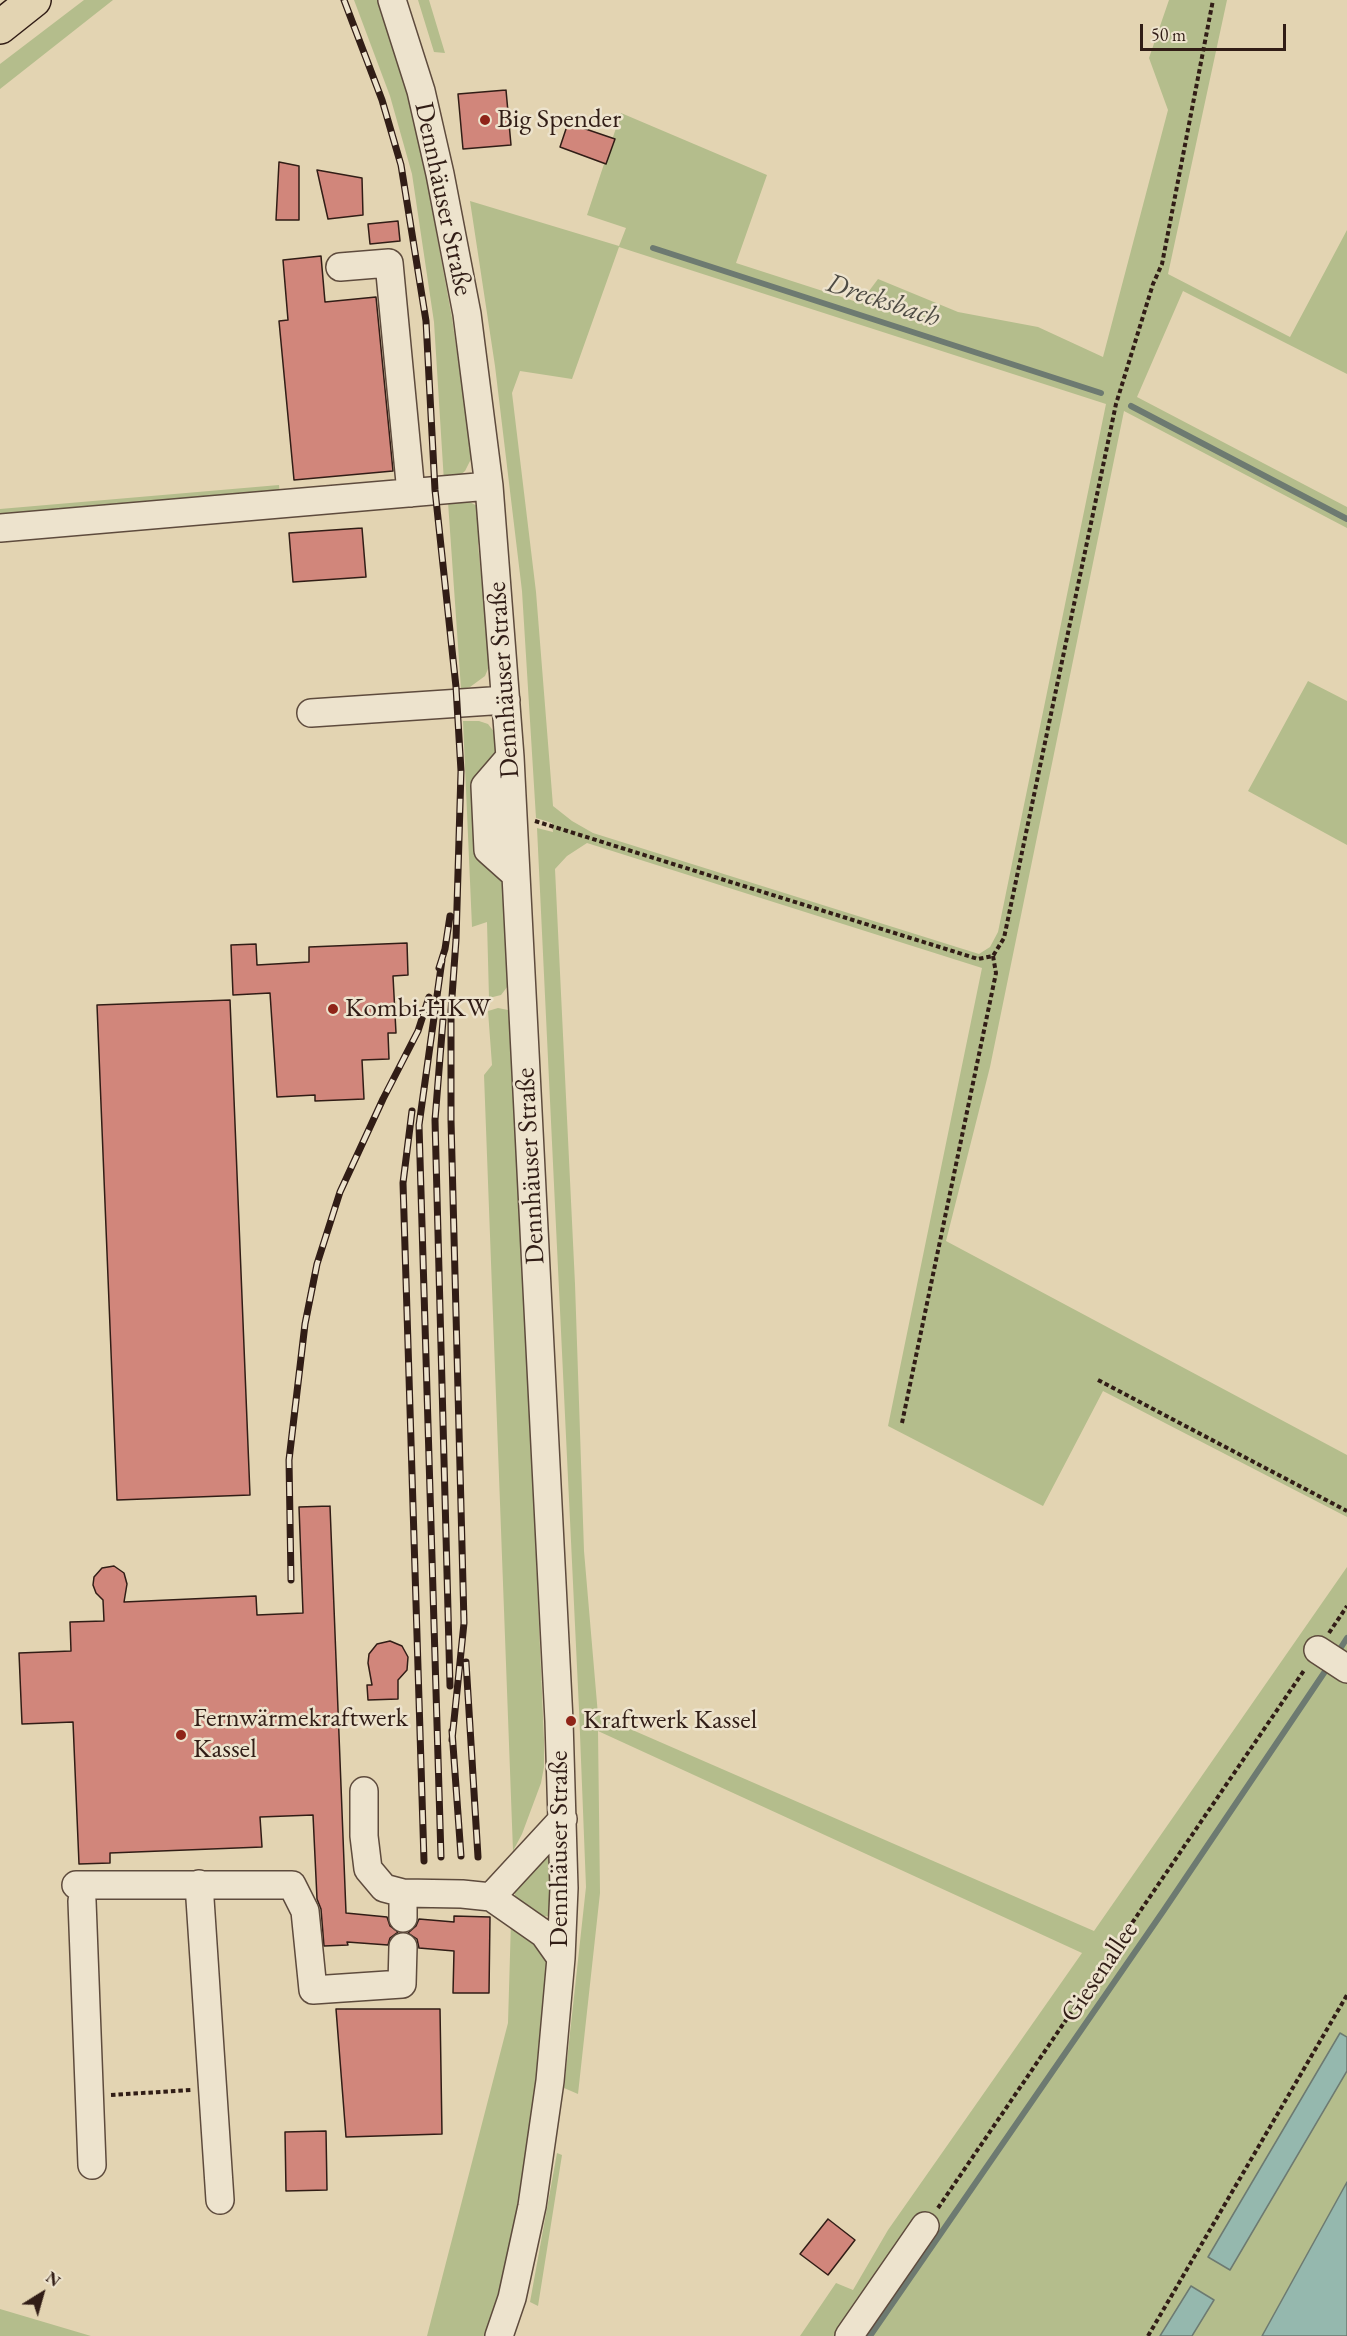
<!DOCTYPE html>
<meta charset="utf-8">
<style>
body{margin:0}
#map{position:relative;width:1347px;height:2336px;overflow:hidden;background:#e3d4b2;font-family:"EB Garamond",serif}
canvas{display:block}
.north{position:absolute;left:12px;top:2264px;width:60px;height:60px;-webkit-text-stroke:4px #ede3cd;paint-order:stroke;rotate:37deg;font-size:16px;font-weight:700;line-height:24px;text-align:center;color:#311d16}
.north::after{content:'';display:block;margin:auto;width:21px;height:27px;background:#311d16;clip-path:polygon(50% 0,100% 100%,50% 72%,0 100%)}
.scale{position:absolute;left:1140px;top:24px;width:146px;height:27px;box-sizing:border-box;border:3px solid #311d16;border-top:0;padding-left:8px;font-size:18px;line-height:21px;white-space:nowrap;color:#311d16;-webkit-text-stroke:4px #ede3cd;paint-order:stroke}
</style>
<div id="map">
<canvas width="1347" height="2336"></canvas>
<div class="north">N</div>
<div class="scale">50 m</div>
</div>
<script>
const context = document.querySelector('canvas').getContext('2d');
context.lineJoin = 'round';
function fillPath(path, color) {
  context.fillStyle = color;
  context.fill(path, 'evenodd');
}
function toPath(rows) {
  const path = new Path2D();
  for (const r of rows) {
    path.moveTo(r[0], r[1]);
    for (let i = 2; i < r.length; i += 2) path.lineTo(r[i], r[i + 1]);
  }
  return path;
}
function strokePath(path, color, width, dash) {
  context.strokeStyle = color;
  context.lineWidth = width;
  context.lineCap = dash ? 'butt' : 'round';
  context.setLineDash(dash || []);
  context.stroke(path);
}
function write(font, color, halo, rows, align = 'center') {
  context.font = font + ' "EB Garamond",serif';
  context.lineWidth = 5;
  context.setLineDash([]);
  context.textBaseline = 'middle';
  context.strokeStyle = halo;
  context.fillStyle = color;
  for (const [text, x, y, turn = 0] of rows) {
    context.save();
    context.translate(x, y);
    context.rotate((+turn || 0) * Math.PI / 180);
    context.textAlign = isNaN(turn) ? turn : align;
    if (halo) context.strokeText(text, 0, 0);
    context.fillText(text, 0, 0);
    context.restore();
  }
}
fillPath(toPath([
 [84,0,113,0,0,89,0,64],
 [354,0,379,0,411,95,452,318,472,457,465,471,456,479,444,482,434,322,412,174,390,96],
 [418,0,429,0,445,53,434,52],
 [1169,0,1227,0,1168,274,1290,337,1347,230,1347,374,1183,291,1137,397,1347,507,1347,528,1124,411,990,1067,946,1241,1347,1455,1347,1517,1103,1391,1043,1506,888,1426,982,968,587,843,567,856,555,869,575,1284,584,1551,598,1715,1094,1931,1347,1567,1347,2182,1262,2336,800,2336,836,2283,853,2290,888,2230,1082,1953,598,1731,600,1893,578,2094,564,2088,586,1887,579,1709,537,828,553,832,552,823,536,818,522,591,495,366,470,201,619,246,626,228,587,215,621,113,767,175,736,263,860,303,878,279,958,312,1038,327,1103,357,1168,110,1149,58],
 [619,247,1106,404,998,932,990,947,979,954,593,833,572,821,553,806,536,592,512,393,520,371,572,379],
 [279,485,282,515,0,540,0,509],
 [468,501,479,507,482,529,478,545,490,664,485,676,470,687,461,689,448,502],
 [1308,681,1347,701,1347,845,1248,791],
 [463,721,479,721,488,724,498,737,511,982,501,995,489,998,487,922,472,927],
 [498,1008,508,1010,515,1015,513,1023,544,1740,544,1767,541,1783,522,1834,513,1851,484,1075,492,1065,488,1011],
 [542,1850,553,1854,553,1907,548,1916,535,1919,515,1902,515,1883],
 [511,1921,539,1941,549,1959,538,2079,519,2204,500,2294,486,2336,427,2336,508,2023],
 [557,2153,562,2155,538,2306,530,2302],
 [0,2309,91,2336,0,2336]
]), '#b4bd8c');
const water = toPath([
 [1340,2033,1347,2037,1347,2071,1230,2270,1208,2257,1340,2033],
 [1347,2182,1347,2336,1262,2336,1347,2182],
 [1191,2286,1214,2300,1192,2336,1160,2336,1191,2286]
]);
fillPath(water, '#95b8ae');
strokePath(water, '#6d7a71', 1.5);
strokePath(toPath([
 [653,248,1101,393],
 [1131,406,1347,519],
 [1338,1652,1347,1638],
 [870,2336,1164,1910,1328,1667]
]), '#6d7a71', 6);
const building = toPath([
 [506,90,511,145,463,149,458,94,506,90],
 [568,123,615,139,606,164,560,147,568,123],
 [279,162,299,166,299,220,276,220,279,162],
 [317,170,362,178,363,215,328,219,317,170],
 [398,221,400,241,370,244,368,224,398,221],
 [321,256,325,302,376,297,393,471,294,480,279,321,288,320,283,260,321,256],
 [362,528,366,577,293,582,289,533,362,528],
 [407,943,408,975,393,976,396,1033,388,1033,389,1059,362,1060,364,1099,315,1101,315,1095,277,1097,270,993,233,995,231,945,256,944,257,965,309,962,309,947,407,943],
 [230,1000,250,1495,117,1500,97,1005,230,1000],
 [330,1506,346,1913,387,1917,390,1926,398,1932,390,1938,388,1945,347,1942,348,1945,324,1946,321,1909,317,1899,313,1815,260,1817,262,1847,110,1853,110,1863,79,1864,73,1722,22,1724,19,1653,71,1651,70,1622,104,1621,103,1600,96,1593,93,1585,94,1577,102,1568,114,1566,124,1573,127,1584,124,1602,256,1596,257,1615,303,1613,299,1507,330,1506],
 [390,1641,402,1646,408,1657,407,1670,398,1680,398,1699,368,1700,367,1685,372,1685,368,1663,369,1654,377,1644,390,1641],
 [454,1916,490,1917,489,1993,453,1993,454,1951,419,1948,417,1939,408,1933,416,1926,419,1919,454,1922,454,1916],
 [336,2009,440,2009,442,2134,346,2137,336,2009],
 [326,2131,327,2190,286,2191,285,2132,326,2131],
 [828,2219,855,2240,828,2275,800,2254,828,2219]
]);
fillPath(building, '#d1867b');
strokePath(building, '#311d16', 1.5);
const minor = toPath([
 [392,0,421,91,440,174,467,314,489,486,510,757,559,1721,564,1888,561,1958,550,2081,532,2206,512,2298,499,2336],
 [340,267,389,263,411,493],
 [0,528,489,486],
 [311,713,506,700],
 [510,757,485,786,488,850,516,875],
 [1318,1650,1347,1669],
 [364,1791,364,1836,368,1869,384,1888,403,1893,462,1894,491,1897,544,1934,561,1958],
 [199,1884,220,2200],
 [76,1885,292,1885,305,1911,313,1990,402,1984,403,1947],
 [491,1897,563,1819],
 [82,1901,92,2165],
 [403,1918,403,1893],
 [849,2336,925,2226]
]);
const highway = toPath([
 [0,27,34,0]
]);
strokePath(minor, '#5e4b3d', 30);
strokePath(highway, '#311d16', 36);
strokePath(toPath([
 [535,821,978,959,993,956,1004,938,1116,404,1153,284,1162,264,1213,0],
 [1098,1380,1347,1511],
 [902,1423,996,973,993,956],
 [1329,1633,1347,1606],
 [111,2095,191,2090],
 [938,2208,1305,1669],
 [1148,2336,1347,1995]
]), '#311d16', 4, [4.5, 3]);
strokePath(minor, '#ede3cd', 27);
strokePath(highway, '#e3d4b2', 33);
const rail = toPath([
 [344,0,382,100,401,165,426,321,435,490,456,687,461,771,456,940,451,1011,451,1120,464,1623,452,1740],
 [439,968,445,949,450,916],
 [443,1020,435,1120,450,1686],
 [412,1111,403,1183,424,1861],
 [291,1580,289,1460,305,1324,317,1264,340,1192,383,1099,418,1031,429,997],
 [466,1662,478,1857],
 [452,1731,461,1856],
 [441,1857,419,1125,442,960]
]);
strokePath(rail, '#311d16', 7);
strokePath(rail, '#ede3cd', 4.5, [14]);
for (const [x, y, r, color] of [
 [485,120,6,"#8f2418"],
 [333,1009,6,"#8f2418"],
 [571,1721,6,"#8f2418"],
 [181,1735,6,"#8f2418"]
]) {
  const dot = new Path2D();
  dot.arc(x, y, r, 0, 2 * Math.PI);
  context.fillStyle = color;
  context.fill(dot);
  strokePath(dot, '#ede3cd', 2);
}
write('27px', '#311d16', '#ede3cd', [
 ["Big Spender",497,120],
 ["Kombi-HKW",345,1009],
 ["Fernwärmekraftwerk",193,1719],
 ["Kassel",193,1750],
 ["Kraftwerk Kassel",583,1721]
], 'left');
write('27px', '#311d16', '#ede3cd', [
 ["Dennhäuser Straße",443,199,78],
 ["Dennhäuser Straße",504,680,-94],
 ["Dennhäuser Straße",531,1166,-93],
 ["Dennhäuser Straße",560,1849,-90],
 ["Giesenallee",1100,1972,-56]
]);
write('italic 28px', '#4f4c44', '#ede3cd', [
 ["Drecksbach",883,301,18]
]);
</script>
